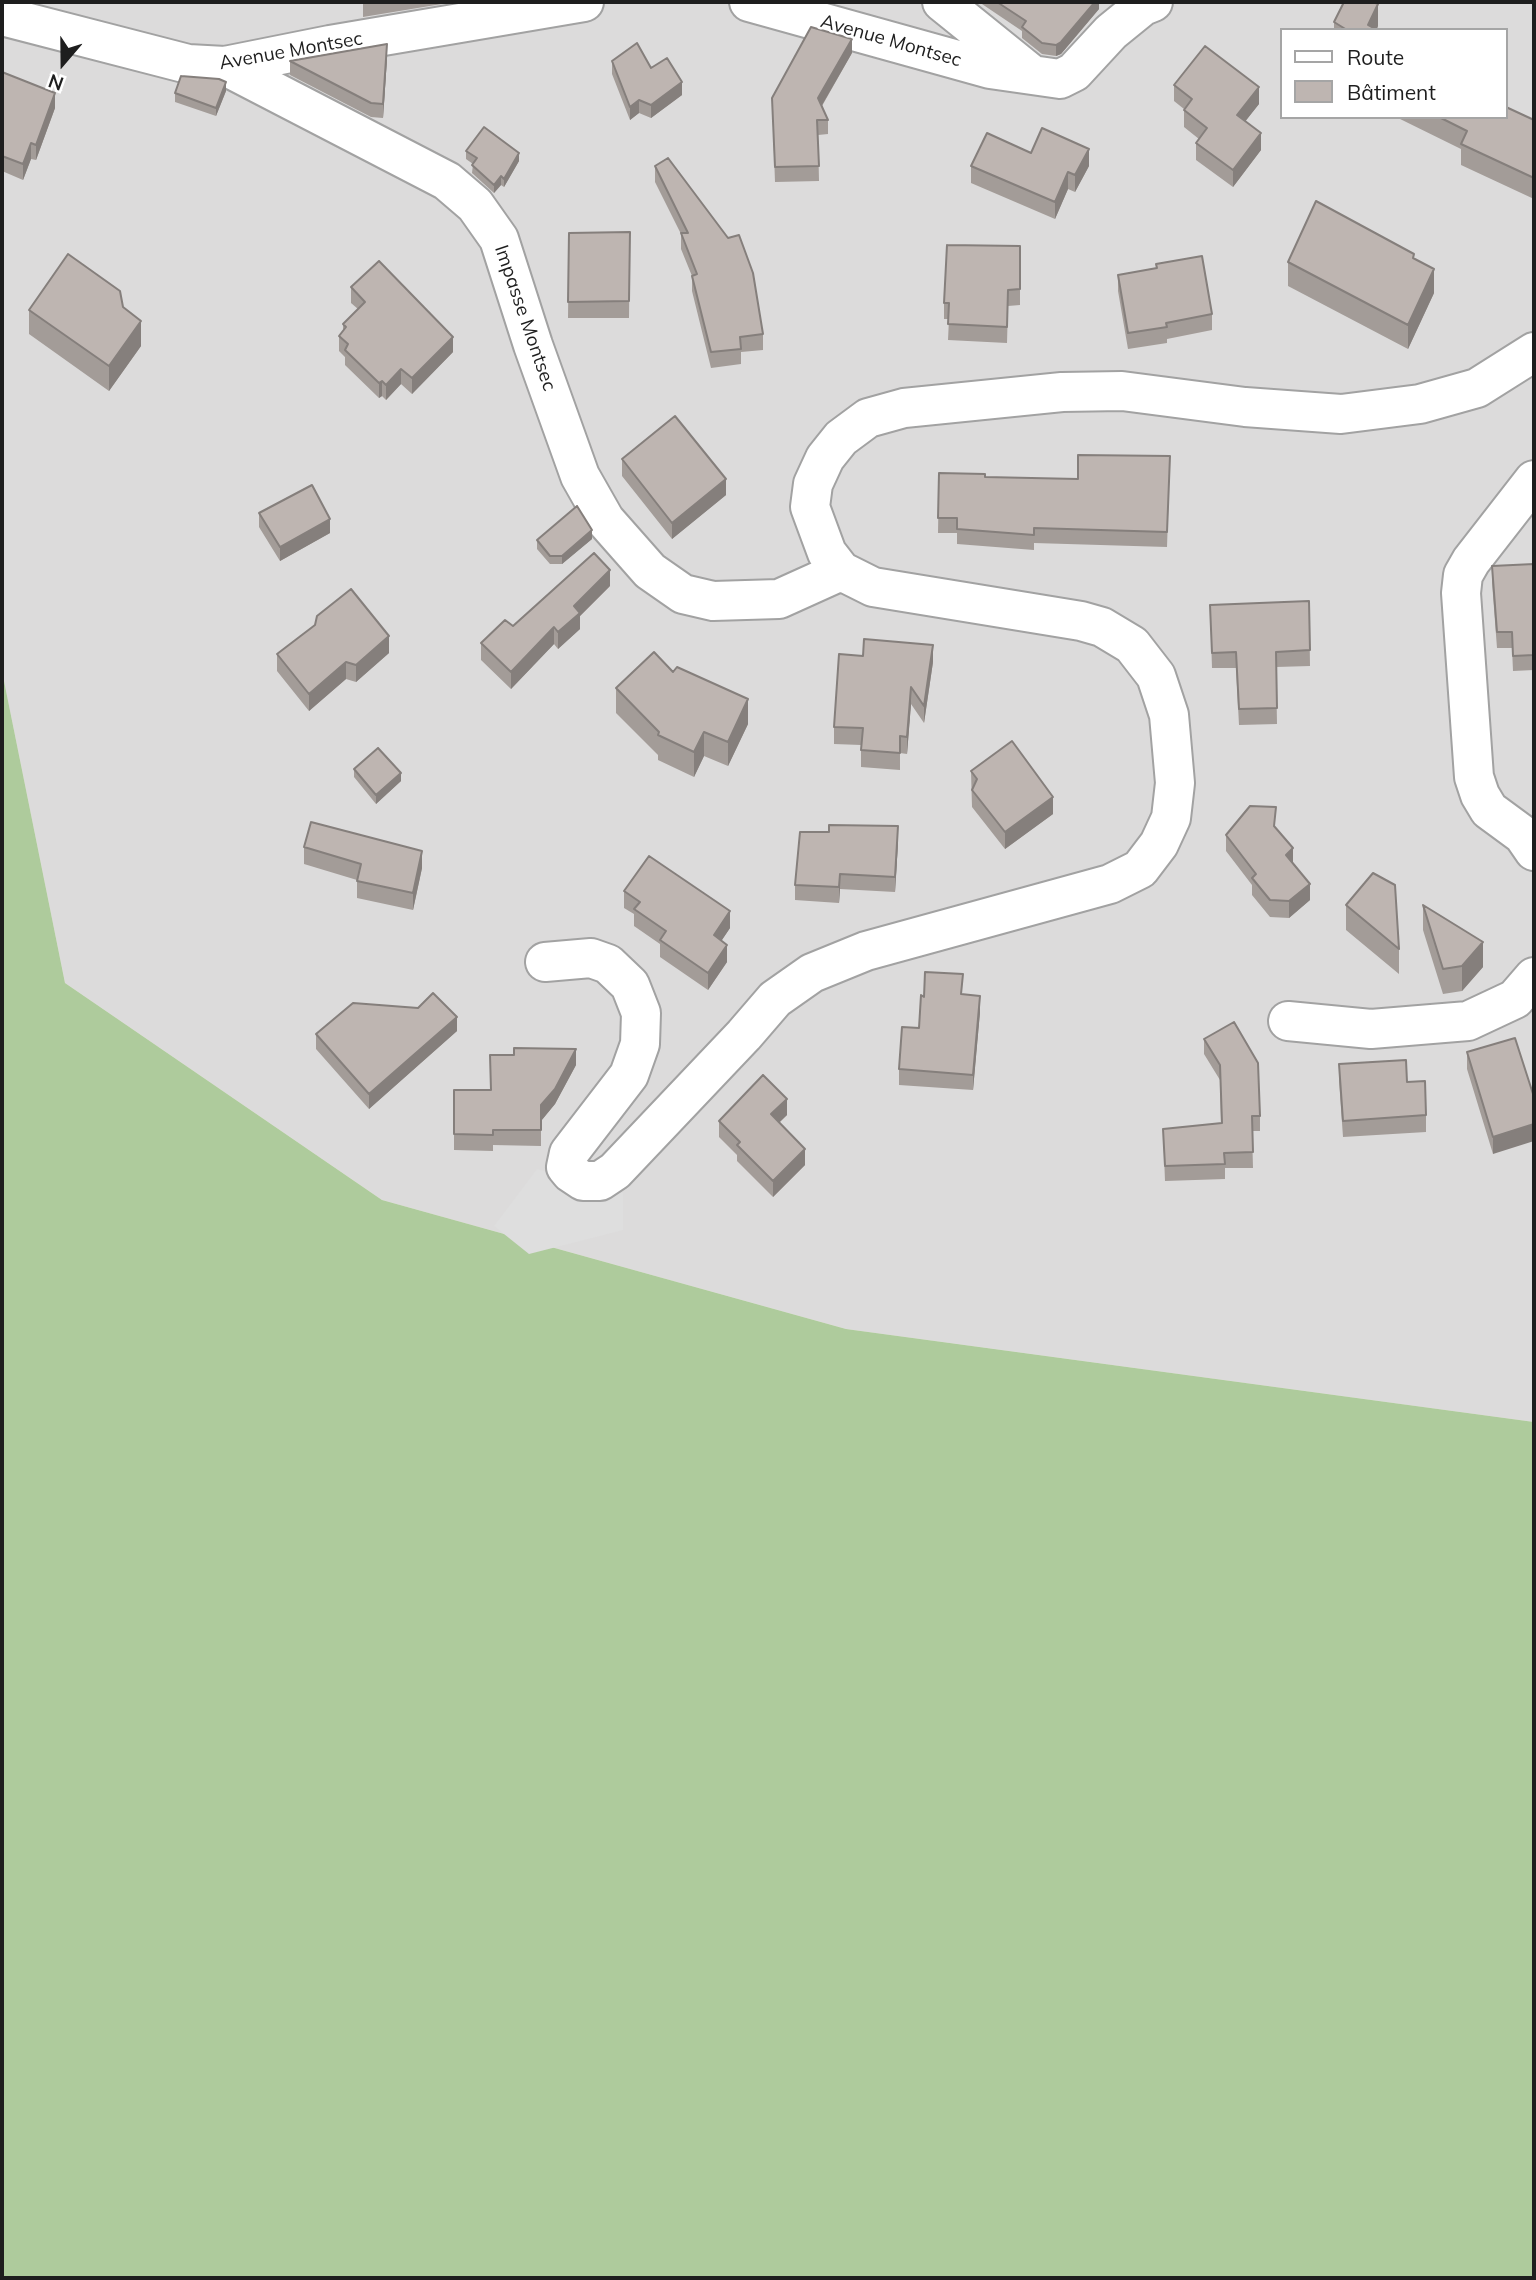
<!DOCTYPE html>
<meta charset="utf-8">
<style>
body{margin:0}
#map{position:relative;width:1536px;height:2280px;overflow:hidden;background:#eeeae4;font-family:Mulish,sans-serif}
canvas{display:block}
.frame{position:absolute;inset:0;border:4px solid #1e1e1e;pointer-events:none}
.legend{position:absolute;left:1280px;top:28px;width:228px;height:91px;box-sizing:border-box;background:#fff;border:2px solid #a5a5a5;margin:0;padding:9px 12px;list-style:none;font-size:21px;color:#1e1e1e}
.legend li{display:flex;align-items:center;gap:14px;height:35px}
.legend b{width:35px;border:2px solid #a5a5a5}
.north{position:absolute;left:28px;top:28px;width:70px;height:70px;-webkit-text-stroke:5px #fff;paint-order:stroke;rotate:200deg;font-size:19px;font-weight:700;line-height:28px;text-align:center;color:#1e1e1e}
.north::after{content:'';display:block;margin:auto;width:24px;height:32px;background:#1e1e1e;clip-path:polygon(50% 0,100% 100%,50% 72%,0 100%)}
</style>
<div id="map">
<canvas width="1536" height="2280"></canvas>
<div class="frame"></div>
<ul class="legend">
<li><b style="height:9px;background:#fff"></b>Route</li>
<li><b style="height:19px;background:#beb5b1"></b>Bâtiment</li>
</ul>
<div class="north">N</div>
</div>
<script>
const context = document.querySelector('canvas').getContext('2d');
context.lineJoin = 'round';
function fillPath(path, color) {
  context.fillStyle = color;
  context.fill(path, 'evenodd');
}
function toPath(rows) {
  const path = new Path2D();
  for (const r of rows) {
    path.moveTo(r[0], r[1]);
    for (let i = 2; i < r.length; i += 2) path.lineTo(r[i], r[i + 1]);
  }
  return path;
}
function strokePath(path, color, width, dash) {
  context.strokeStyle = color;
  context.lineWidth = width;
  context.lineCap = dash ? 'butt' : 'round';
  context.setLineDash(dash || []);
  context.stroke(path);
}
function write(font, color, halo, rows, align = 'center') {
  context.font = font + ' Mulish,sans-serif';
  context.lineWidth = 5;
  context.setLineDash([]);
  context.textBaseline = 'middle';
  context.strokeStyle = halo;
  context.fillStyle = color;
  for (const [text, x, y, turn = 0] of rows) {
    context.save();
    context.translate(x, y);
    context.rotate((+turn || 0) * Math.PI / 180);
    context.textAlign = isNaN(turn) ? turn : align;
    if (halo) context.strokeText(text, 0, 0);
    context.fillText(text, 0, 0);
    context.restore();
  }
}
fillPath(toPath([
 [2,2,1534,2,1534,1422,846,1329,382,1200,65,983,2,671],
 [1282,30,1506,30,1506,117,1282,117]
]), '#dcdbdb');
fillPath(toPath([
 [2,671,65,983,382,1200,846,1329,1534,1422,1534,2278,2,2278]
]), '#aecb9c');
fillPath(toPath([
 [537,1169,623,1193,623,1230,529,1254,494,1226]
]), '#dedede');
const street = toPath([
 [749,2,990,69,1060,79,1074,72,1111,32,1143,6,1153,2],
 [942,2,1030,73],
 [2,16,188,64,225,66,330,45,584,2],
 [225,66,447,181,475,205,499,239,533,345,580,476,605,520,650,571,683,594,713,601,779,599,841,571],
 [1534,480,1471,561,1463,575,1461,593,1474,777,1480,795,1489,810,1523,835,1534,851],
 [545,962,591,958,608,964,630,985,641,1013,640,1044,629,1075,569,1153,566,1167,571,1173,583,1181,600,1181,615,1171,744,1035,775,999,812,973,866,951,1110,884,1140,869,1159,844,1171,818,1175,783,1169,715,1156,676,1132,645,1102,627,1081,621,873,587,841,571,827,553,810,507,813,484,825,458,841,438,868,418,904,408,1062,392,1122,391,1245,407,1341,414,1420,404,1477,388,1534,352],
 [1288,1021,1371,1029,1468,1021,1515,999,1534,977]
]);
strokePath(street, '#a2a2a2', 42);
strokePath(street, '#fff', 38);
fillPath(toPath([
 [363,2,454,2,363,17],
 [979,2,1099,2,1099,9,1061,54,1056,56,1042,54,1022,38,1022,31],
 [1334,22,1378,26,1377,30,1334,30],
 [852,53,822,106,828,120,828,134,818,135,819,181,775,182,772,98],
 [387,58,383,118,371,117,290,75,290,61],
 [612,61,651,68,682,95,651,118,639,113,630,120,612,74],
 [2,72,55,108,36,160,31,159,23,180,2,171],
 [1174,85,1259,104,1245,121,1261,150,1233,187,1196,160,1196,143,1199,139,1184,127,1184,109,1174,101],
 [226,91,216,116,175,102,175,93],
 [1396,117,1506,117,1534,120,1534,199,1461,165,1461,149],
 [466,151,519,161,504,187,501,185,494,193,472,173,473,164,466,159],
 [1031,153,1089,166,1075,192,1068,189,1055,219,971,183,971,166],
 [655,166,763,334,763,350,741,352,741,364,711,368,692,291,692,276,681,249,681,234,655,182],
 [630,232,629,318,568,318,569,233],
 [1020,246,1020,305,1008,306,1007,343,948,340,949,319,944,319,944,303],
 [1414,258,1434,293,1408,349,1288,286,1288,262],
 [1156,264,1212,314,1212,330,1167,339,1167,343,1128,349,1118,291,1118,275,1156,268],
 [351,287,453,352,412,394,401,384,386,400,382,396,379,398,345,365,345,357,339,351,339,336,343,331,343,324,358,309,351,303],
 [123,307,141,346,109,391,29,334,29,310],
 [1170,456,1167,547,1034,543,1034,550,957,544,957,533,938,533,939,473,985,477,1078,479],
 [622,459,726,495,672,539,622,476],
 [259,513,330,533,280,561,259,527],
 [592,539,562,564,550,564,537,549,537,540],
 [1534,564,1534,670,1513,671,1512,648,1497,648,1492,582,1492,566],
 [610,586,580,616,580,629,558,649,554,644,511,689,481,660,481,643,513,626],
 [1309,601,1310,666,1276,667,1277,724,1239,725,1236,668,1212,668,1210,605],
 [389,653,356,682,346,679,309,711,277,671,277,654],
 [933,662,924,723,911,704,907,754,900,753,900,770,861,767,861,745,834,744,834,727],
 [673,672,748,724,728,766,704,756,694,777,658,760,658,755,616,713,616,688],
 [354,769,401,781,376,804,354,777],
 [971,771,1053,814,1005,849,972,807],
 [1275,828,1310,900,1289,918,1270,917,1252,895,1252,885,1226,851,1226,835],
 [829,832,898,842,895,892,840,889,839,903,795,900,795,885],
 [304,847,422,868,413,910,357,898,357,880,304,864],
 [624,891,730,928,721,941,727,962,708,990,660,957,660,944,634,926,634,914,624,908],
 [1346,905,1399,949,1399,974,1346,930],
 [1423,905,1483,967,1462,991,1443,994,1423,930],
 [963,994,980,1012,973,1090,899,1085,899,1069,919,1028,924,997],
 [457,1031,369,1109,316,1049,316,1034],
 [1515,1038,1493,1154,1467,1069,1467,1052],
 [1204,1039,1260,1116,1260,1131,1252,1131,1253,1168,1225,1168,1225,1179,1165,1181,1163,1129,1221,1124,1220,1080,1204,1054],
 [514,1055,576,1065,555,1104,541,1121,541,1146,493,1145,493,1151,454,1150,454,1090,490,1090],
 [1339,1064,1407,1082,1426,1115,1426,1132,1343,1137,1339,1080],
 [787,1115,779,1123,805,1165,773,1197,737,1161,737,1155,719,1137,719,1121]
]), '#a39c98');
fillPath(toPath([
 [1095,2,1099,2,1099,9,1061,54,1056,56,1056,45],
 [1378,4,1378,26,1376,30,1368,25],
 [852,39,852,53,818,112,818,98],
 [387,44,387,58,383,118,383,104],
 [226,82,226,91,216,116,216,108],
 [682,82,682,95,651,118,651,105],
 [1259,87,1259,104,1237,132,1237,115],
 [55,93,55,108,36,160,36,145],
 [639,100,639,113,630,120,630,107],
 [1261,133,1261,150,1233,187,1233,170],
 [31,143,31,159,23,180,23,164],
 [1089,149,1089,166,1075,192,1075,175],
 [519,153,519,161,504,187,504,179],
 [1068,172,1068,189,1055,219,1055,202],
 [501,176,501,185,494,193,494,185],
 [1434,269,1434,293,1408,349,1408,325],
 [141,321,141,346,109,391,109,366],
 [453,337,453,352,412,394,412,378],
 [401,369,401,384,386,400,386,385],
 [382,381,382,396,379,398,379,383],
 [726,479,726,495,672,539,672,523],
 [330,519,330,533,280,561,280,547],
 [592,530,592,539,562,564,562,556],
 [610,570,610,586,580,616,580,629,558,649,558,632,574,606],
 [554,627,554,644,511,689,511,672],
 [389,636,389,653,356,682,356,665],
 [933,645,933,662,924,723,924,706],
 [346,662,346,679,309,711,309,694],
 [911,687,911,704,907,754,907,737],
 [748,699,748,724,728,766,728,742],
 [704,732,704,756,694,777,694,752],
 [401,773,401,781,376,804,376,795],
 [1053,797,1053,814,1005,849,1005,832],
 [898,826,898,842,895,892,895,877],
 [1293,848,1293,864,1286,855],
 [422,851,422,868,413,910,413,893],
 [840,874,840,889,839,903,839,887],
 [1310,884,1310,900,1289,918,1289,901],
 [730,911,730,928,714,952,714,935],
 [1483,942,1483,967,1462,991,1462,966],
 [727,945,727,962,708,990,708,973],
 [980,996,980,1012,973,1090,973,1075],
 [457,1017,457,1031,369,1109,369,1094],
 [576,1049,576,1065,555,1104,541,1121,541,1105],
 [787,1099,787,1115,771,1130,771,1114],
 [1534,1124,1534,1141,1493,1154,1493,1137],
 [805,1149,805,1165,773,1197,773,1181]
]), '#857f7c');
const building = toPath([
 [997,2,1095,2,1061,42,1056,45,1042,43,1022,27,1026,21,997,2],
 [1344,2,1373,2,1378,4,1368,25,1377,30,1347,30,1334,22,1344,2],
 [811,27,852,39,818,98,828,120,817,120,819,166,775,167,772,98,811,27],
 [637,43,651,68,667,58,682,82,651,105,639,100,630,107,612,61,637,43],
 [387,44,383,104,371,103,290,61,387,44],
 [1205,46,1259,87,1237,115,1261,133,1233,170,1196,143,1207,128,1184,110,1192,99,1174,85,1205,46],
 [2,72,55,93,36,145,31,143,23,164,2,156,2,72],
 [181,76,219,79,226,82,216,108,175,93,181,76],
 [1506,107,1534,120,1534,178,1461,144,1467,131,1439,117,1506,117,1506,107],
 [484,127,519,153,504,179,501,176,494,185,472,165,477,158,466,151,484,127],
 [1042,128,1089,149,1075,175,1068,172,1055,202,971,166,987,133,1031,153,1042,128],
 [668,158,728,238,739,235,753,273,763,334,740,337,741,349,711,352,692,276,697,274,681,233,688,233,655,166,668,158],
 [1316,201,1414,254,1413,258,1434,269,1408,325,1288,262,1316,201],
 [630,232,629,301,568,302,569,233,630,232],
 [947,245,1020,246,1020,289,1008,290,1007,327,948,324,949,303,944,303,947,245],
 [68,254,120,291,123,307,141,321,109,366,29,310,68,254],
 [1202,256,1212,314,1166,323,1167,327,1128,333,1118,275,1157,268,1156,264,1202,256],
 [379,261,453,337,412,378,401,369,386,385,382,381,379,383,345,350,348,344,339,336,346,327,343,324,365,302,351,287,379,261],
 [675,416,726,479,672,523,622,459,675,416],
 [1078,455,1170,456,1167,532,1034,528,1034,535,957,529,957,518,938,518,939,473,985,474,985,477,1078,479,1078,455],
 [312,485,330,519,280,547,259,513,312,485],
 [577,506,592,530,562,556,550,556,537,540,577,506],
 [594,553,610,570,574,606,580,613,558,632,554,627,511,672,481,643,505,620,513,626,594,553],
 [1534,564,1534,655,1513,656,1512,632,1497,632,1492,566,1534,564],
 [351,589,389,636,356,665,346,662,309,694,277,654,315,625,317,616,351,589],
 [1309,601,1310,650,1276,652,1277,708,1239,709,1236,652,1212,653,1210,605,1309,601],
 [864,639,933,645,924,706,911,687,907,737,900,736,900,753,861,750,863,728,834,727,839,654,863,656,864,639],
 [654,652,673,672,677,667,748,699,728,742,704,732,694,752,658,735,659,732,616,688,654,652],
 [1012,741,1053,797,1005,832,972,790,977,779,971,771,1012,741],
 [378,748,401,773,376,795,354,769,378,748],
 [1250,806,1276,807,1274,826,1293,848,1286,855,1310,884,1289,901,1270,900,1252,878,1256,874,1226,835,1250,806],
 [311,822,422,851,413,893,357,881,361,864,304,847,311,822],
 [829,825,898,826,895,877,840,874,839,887,795,885,800,832,829,832,829,825],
 [649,856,730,911,714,935,727,945,708,973,660,940,666,931,634,909,640,902,624,891,649,856],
 [1373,873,1395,885,1399,949,1346,905,1373,873],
 [1423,905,1483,942,1462,966,1443,969,1423,905],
 [925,972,963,974,961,994,980,996,973,1075,899,1069,902,1027,919,1028,921,995,924,997,925,972],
 [433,993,457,1017,369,1094,316,1034,353,1003,418,1008,433,993],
 [1234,1022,1258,1063,1260,1116,1252,1116,1253,1152,1224,1153,1225,1164,1165,1166,1163,1129,1222,1123,1220,1065,1204,1039,1234,1022],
 [1515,1038,1534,1097,1534,1124,1493,1137,1467,1052,1515,1038],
 [514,1048,576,1049,555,1089,541,1105,541,1130,493,1130,493,1135,454,1134,454,1090,491,1090,490,1055,514,1055,514,1048],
 [1406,1060,1407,1082,1425,1081,1426,1115,1343,1121,1339,1064,1406,1060],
 [763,1075,787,1099,771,1114,805,1149,773,1181,737,1145,740,1142,719,1121,763,1075]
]);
fillPath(building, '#beb5b1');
strokePath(building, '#857f7c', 2);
write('19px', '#1e1e1e', '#fff', [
 ["Avenue Montsec",891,41,16],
 ["Avenue Montsec",291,51,-10],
 ["Impasse Montsec",525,318,71]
]);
</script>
